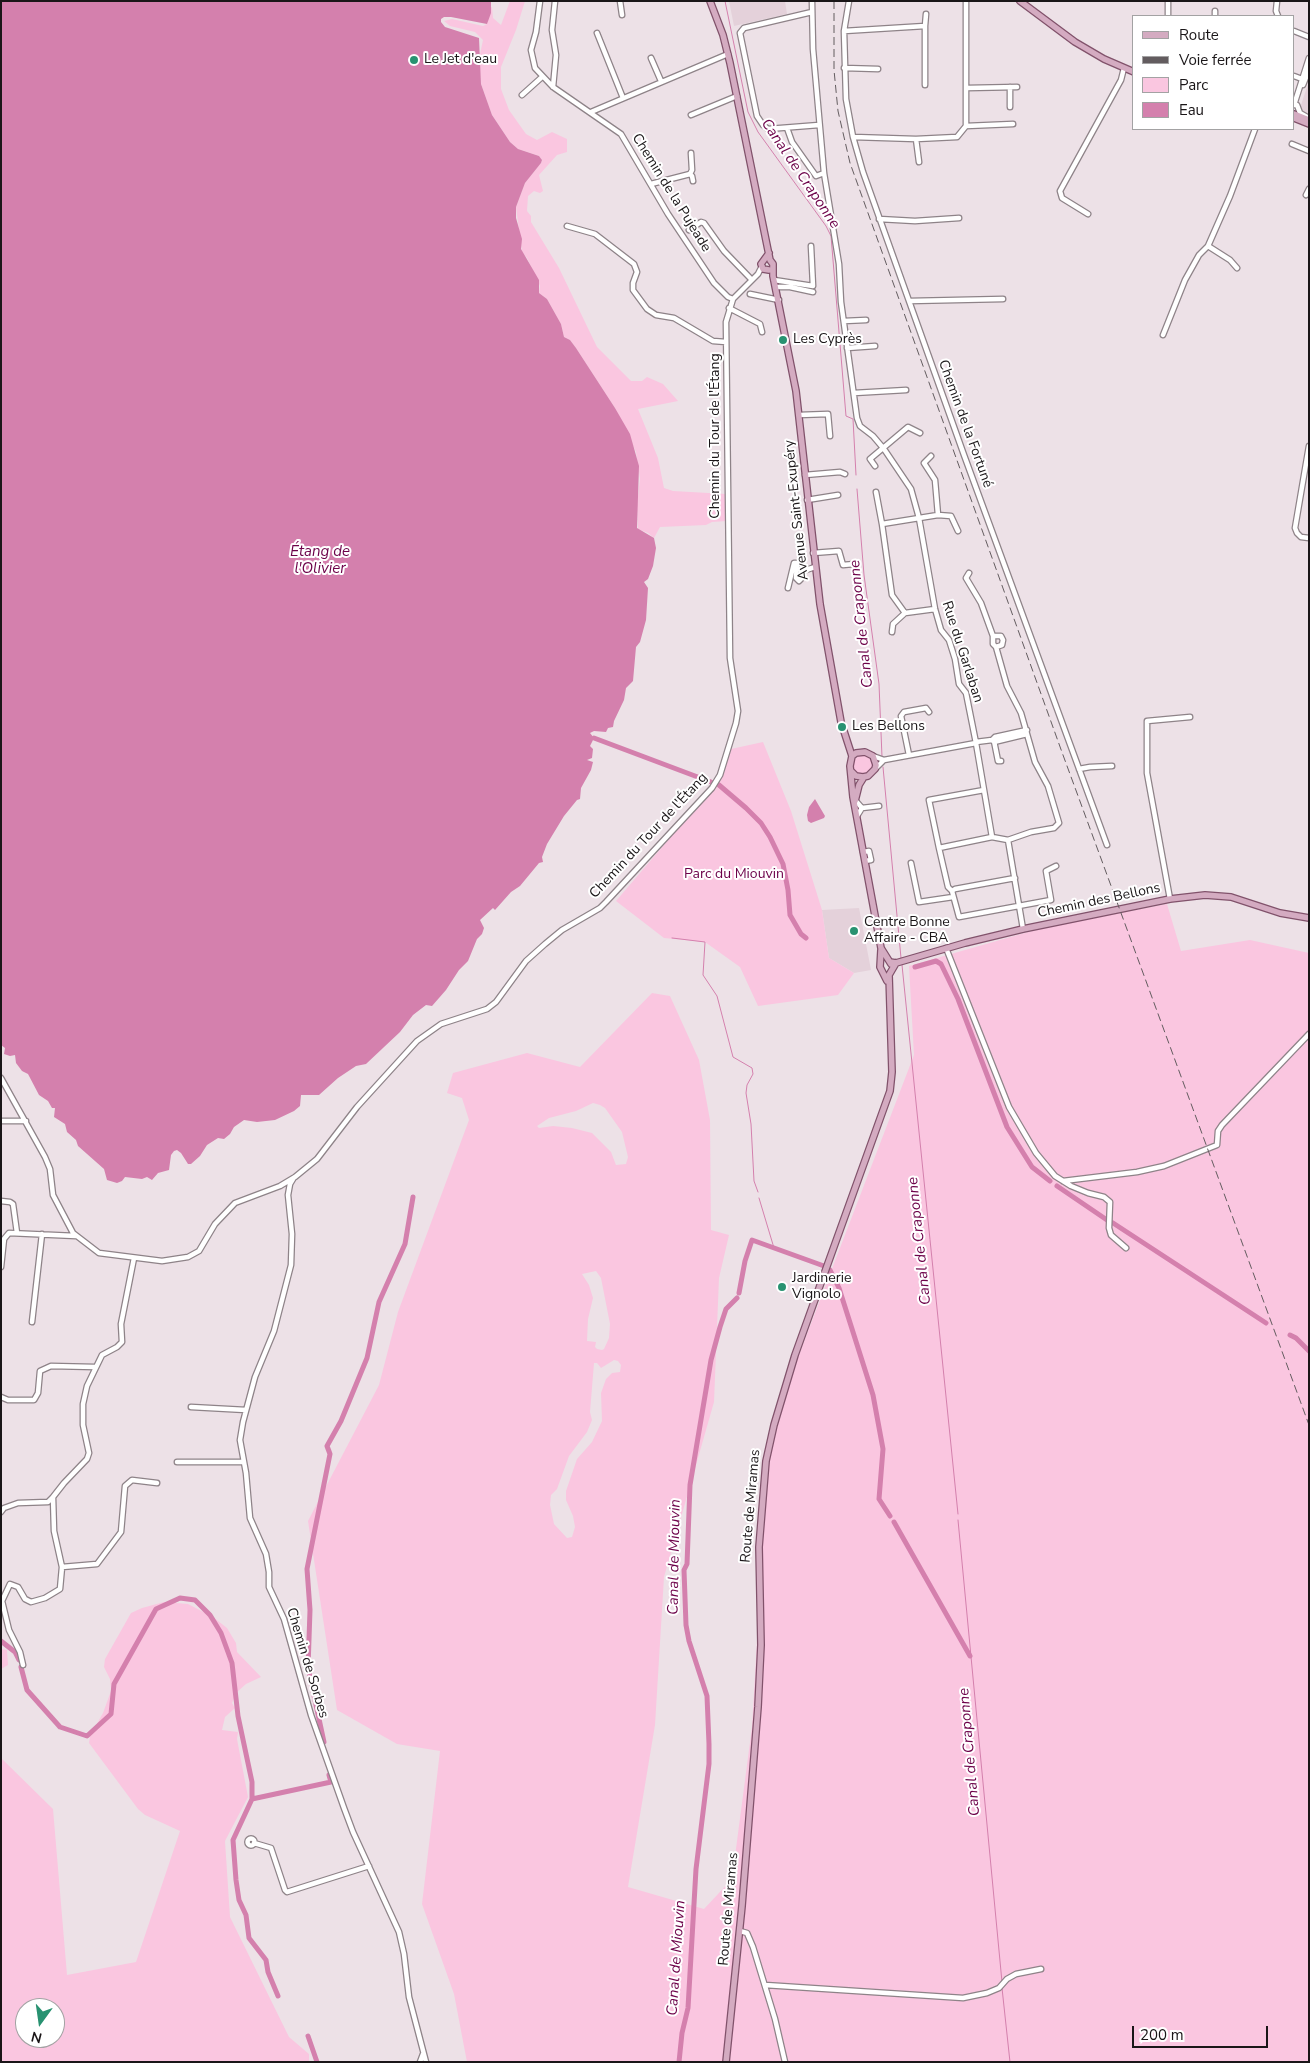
<!DOCTYPE html>
<meta charset="utf-8">
<style>
body{margin:0}
#map{position:relative;width:1310px;height:2063px;overflow:hidden;background:#ede1e7;font-family:"Nunito Sans",sans-serif}
canvas{display:block}
.frame{position:absolute;inset:0;border:2px solid #1a1618;pointer-events:none}
.legend{position:absolute;left:1132px;top:15px;width:162px;height:115px;box-sizing:border-box;background:#fff;border:1px solid #a3a2a3;margin:0;padding:6px 9px;list-style:none;font-size:15px;color:#1a1618}
.legend li{display:flex;align-items:center;gap:10px;height:25px}
.legend b{width:25px;border:1px solid #a3a2a3}
.north{position:absolute;left:15px;top:1998px;width:50px;height:50px;box-sizing:border-box;background:#fff;border:1px solid #a3a2a3;border-radius:50%;rotate:194deg;font-size:14px;font-weight:700;line-height:20px;text-align:center;color:#1a1618}
.north::after{content:'';display:block;margin:auto;width:18px;height:22px;background:#289271;clip-path:polygon(50% 0,100% 100%,50% 72%,0 100%)}
.scale{position:absolute;left:1132px;top:2026px;width:136px;height:22px;box-sizing:border-box;border:2px solid #1a1618;border-top:0;padding-left:6px;font-size:15px;line-height:18px;white-space:nowrap;color:#1a1618;-webkit-text-stroke:4px #fff;paint-order:stroke}
</style>
<div id="map">
<canvas width="1310" height="2063"></canvas>
<div class="frame"></div>
<ul class="legend">
<li><b style="height:6px;background:#d4abc1"></b>Route</li>
<li><b style="height:6px;background:#635c5f"></b>Voie ferrée</li>
<li><b style="height:14px;background:#fac6e0"></b>Parc</li>
<li><b style="height:14px;background:#d480ad"></b>Eau</li>
</ul>
<div class="north">N</div>
<div class="scale">200 m</div>
</div>
<script>
const context = document.querySelector('canvas').getContext('2d');
context.lineJoin = 'round';
function fillPath(path, color) {
  context.fillStyle = color;
  context.fill(path, 'evenodd');
}
function toPath(rows) {
  const path = new Path2D();
  for (const r of rows) {
    if (r.length === 3) {
      path.moveTo(r[0] + r[2], r[1]);
      path.arc(r[0], r[1], r[2], 0, 2 * Math.PI);
      continue;
    }
    path.moveTo(r[0], r[1]);
    for (let i = 2; i < r.length; i += 2) path.lineTo(r[i], r[i + 1]);
  }
  return path;
}
function strokePath(path, color, width, dash) {
  context.strokeStyle = color;
  context.lineWidth = width;
  context.lineCap = dash ? 'butt' : 'round';
  context.setLineDash(dash || []);
  context.stroke(path);
}
function write(font, color, halo, rows, align = 'center') {
  context.font = font + ' "Nunito Sans",sans-serif';
  context.lineWidth = 4;
  context.setLineDash([]);
  context.textBaseline = 'middle';
  context.strokeStyle = halo;
  context.fillStyle = color;
  for (const [text, x, y, turn = 0] of rows) {
    context.save();
    context.translate(x, y);
    context.rotate((+turn || 0) * Math.PI / 180);
    context.textAlign = isNaN(turn) ? turn : align;
    if (halo) context.strokeText(text, 0, 0);
    context.fillText(text, 0, 0);
    context.restore();
  }
}
fillPath(toPath([
 [729,1,785,1,787,14,734,26],
 [1309,81,1309,116,1302,112,1300,108],
 [859,908,871,970,854,973,829,958,822,910]
]), '#e4d1da');
fillPath(toPath([
 [510,1,525,1,516,30,501,67,501,89,509,110,526,134,537,140,552,132,567,139,567,152,557,155,539,175,543,191,540,193,534,191,528,196,527,211,531,216,531,222,559,268,597,347,631,381,642,381,647,377,663,384,678,401,638,409,658,458,664,488,673,491,726,494,727,521,712,522,706,525,660,527,654,538,648,533,638,529,637,505,640,479,636,452,615,408,576,348,570,340,564,337,561,324,547,299,539,293,540,286,527,258,522,252,516,207,525,183,541,163,542,160,539,156,518,149,510,142,492,115,481,84,479,59,483,40,475,32,450,26,444,21,452,19,483,26,487,24,490,8,492,7,493,18,501,25],
 [763,742,791,811,822,910,829,958,854,973,838,995,758,1006,740,967,705,942,664,938,616,901,717,783,731,749],
 [863,765,10],
 [1167,904,1181,951,1250,940,1309,953,1309,2062,467,2062,454,1994,422,1904,440,1751,397,1744,337,1710,308,1521,379,1385,398,1312,469,1120,462,1098,447,1093,453,1073,527,1053,580,1067,652,993,670,996,699,1060,710,1120,711,1230,729,1235,719,1278,714,1402,664,1577,655,1725,628,1887,704,1909,732,1879,752,1727,769,1433,914,1055,909,966,1042,928],
 [593,1103,600,1105,605,1108,622,1132,628,1157,626,1164,616,1165,611,1152,592,1133,572,1128,553,1126,539,1128,537,1126,549,1118,576,1111],
 [596,1271,601,1278,610,1324,609,1338,604,1349,602,1350,597,1349,595,1347,596,1342,587,1341,588,1319,593,1298,589,1285,582,1274],
 [614,1360,618,1361,621,1365,620,1372,612,1373,606,1379,601,1393,602,1421,592,1442,577,1459,566,1491,566,1500,573,1516,575,1527,572,1537,567,1538,554,1524,550,1505,551,1495,557,1489,569,1456,587,1432,592,1420,590,1412,594,1363,597,1363,601,1368],
 [164,1602,188,1604,213,1617,227,1628,236,1643,237,1652,261,1677,246,1684,236,1693,232,1703,235,1708,225,1717,222,1730,238,1732,237,1739,248,1797,225,1841,230,1917,289,2037,309,2054,309,2062,1,2062,1,1758,53,1809,67,1975,136,1962,180,1831,145,1815,138,1809,89,1743,90,1736,103,1713,111,1691,110,1679,104,1667,105,1659,131,1613,142,1608],
 [25,2008,55,2008,55,2038,25,2038],
 [1,1649,7,1650,8,1665,1,1669]
]), '#fac6e0');
fillPath(toPath([
 [1,1,491,1,491,13,487,24,451,17,444,17,441,19,441,22,445,27,479,38,481,84,492,115,510,142,518,149,539,156,542,160,541,163,525,183,516,207,516,218,522,239,521,249,539,280,539,293,547,299,561,324,564,337,570,340,576,348,615,408,630,434,639,466,637,528,654,538,656,548,653,566,648,579,644,582,648,588,646,620,640,642,636,647,633,681,626,688,624,700,614,721,613,727,608,728,606,732,594,731,590,733,594,738,590,746,593,749,592,758,587,760,593,762,591,770,581,788,580,799,577,800,564,816,547,844,542,857,543,862,539,863,520,886,511,892,495,910,493,908,480,920,484,928,482,934,477,939,468,961,459,970,446,990,432,1006,426,1005,413,1015,400,1032,366,1064,356,1066,338,1078,319,1095,301,1095,300,1106,294,1111,275,1120,257,1122,244,1120,234,1127,230,1134,224,1139,218,1138,207,1145,200,1156,191,1164,188,1164,181,1153,177,1150,174,1151,171,1155,169,1170,158,1173,152,1180,147,1177,142,1179,125,1177,122,1181,117,1183,107,1180,104,1169,78,1146,76,1140,67,1132,65,1124,54,1117,55,1108,52,1108,48,1101,39,1095,28,1074,22,1071,16,1063,15,1055,10,1056,4,1054,5,1048,1,1045],
 [815,799,825,816,824,818,811,823,808,821,807,815,809,807]
]), '#d480ad');
strokePath(toPath([
 [725,1,748,112,758,132,826,226,831,236,846,416,853,419,856,475],
 [857,489,864,575,879,684,882,757],
 [883,767,901,958],
 [672,938,705,942,703,975,717,996,733,1057,752,1068,753,1074,747,1085,746,1093,751,1124,754,1181,758,1192],
 [902,965,958,1514],
 [759,1198,774,1248],
 [958,1520,1002,1982],
 [1002,1988,1010,2062]
]), '#d480ad', 1);
strokePath(toPath([
 [594,738,711,782],
 [719,785,746,808,761,823,770,837,783,864,788,890,790,915,801,934,806,938],
 [915,967,936,961,941,964,958,999,1007,1127,1032,1167,1050,1181],
 [1057,1186,1107,1220],
 [1113,1223,1266,1323],
 [830,1270,839,1288,873,1395,883,1449,879,1499,890,1516],
 [739,1293,745,1261,752,1240,824,1266],
 [1290,1335,1296,1338,1309,1351],
 [894,1522,970,1656],
 [1,1641,15,1652,19,1660],
 [21,1667,27,1690,60,1727,87,1736,111,1714,114,1684,156,1609,180,1598,195,1600,210,1615,221,1633,232,1663,238,1716,252,1782,252,1799,331,1782,329,1775],
 [324,1742,308,1668,310,1610,307,1569,330,1454,327,1446,341,1421,367,1358,379,1302,405,1244,413,1197],
 [252,1799,233,1840,236,1880,239,1900,246,1915,249,1938,266,1960,268,1972,278,1996],
 [308,2036,317,2062],
 [679,2062,682,2033,688,2008,696,1869,709,1764,709,1744,707,1696,689,1641,686,1625,684,1570,687,1564,690,1485,711,1360,720,1327,726,1309,737,1298]
]), '#d480ad', 5);
const minor = toPath([
 [540,1,536,32,531,50,535,68,553,87,621,134,668,214,714,283,728,297,733,299],
 [620,1,622,15],
 [812,1,813,49,824,173,839,264,841,302,857,418,860,426,873,436,884,449,911,489,919,518,935,609,941,630,949,640,955,659,959,684,966,693,976,743,992,837,1008,840,1023,929],
 [849,1,844,31,846,99,853,137,863,172,964,455,1107,845],
 [966,1,966,126],
 [1168,1,1168,16],
 [1277,1,1276,11,1278,16],
 [812,12,744,28,740,33,757,116,763,125,768,129,819,125],
 [1215,16,1215,11],
 [844,31,925,26],
 [1294,31,1309,37],
 [597,33,623,98],
 [651,58,661,81],
 [844,68,878,69],
 [1294,76,1302,79],
 [925,85,925,26,926,14],
 [1303,85,1309,70],
 [553,87,556,55,552,30,555,1],
 [1010,87,1010,107],
 [967,88,1017,87],
 [522,95,542,77],
 [1294,105,1309,58],
 [1297,105,1300,113,1307,117],
 [591,112,728,54],
 [691,115,737,96],
 [787,128,792,142,816,176,824,173],
 [853,137,916,139,957,137,966,126,1013,124],
 [916,139,919,162],
 [1292,144,1309,151],
 [690,174,692,170,691,153],
 [651,184,690,174,692,176,693,181],
 [1306,195,1309,189],
 [1088,214,1062,198,1060,191,1121,80,1124,68],
 [879,219,915,221,959,218],
 [567,226,595,234,634,264,637,272,633,283,633,290,647,309,656,315,674,318,713,341,726,342],
 [689,230,701,222,704,223,724,251,752,280],
 [1208,246,1230,260,1237,268],
 [774,280,813,286,811,246],
 [776,287,790,287,813,292],
 [750,294,779,300],
 [909,301,1003,299],
 [729,308,760,324,762,332],
 [844,321,866,320],
 [1163,335,1185,280,1199,255,1208,246,1230,196,1255,129],
 [847,348,875,346],
 [854,393,906,390],
 [799,415,828,414,830,436],
 [1309,446,1295,528,1297,533,1301,537,1309,538],
 [931,456,924,463,935,480,938,515],
 [875,466,870,459,908,427,920,433],
 [805,475,840,472,845,474],
 [876,492,882,524,892,595,905,613],
 [807,500,838,495],
 [882,524,938,515,951,516,958,531],
 [813,553,839,551,843,565,854,564],
 [969,573,966,578,981,603,993,636],
 [788,588,794,563,797,563,796,578,799,581,801,579,803,571,815,567],
 [892,632,893,624,905,613,935,609],
 [996,647,1002,645,1003,640,1001,636,993,636,993,644,996,647,1007,686,1021,713,1035,762,1048,786,1059,823,1054,828,1031,832,1008,840],
 [992,740,994,742,1027,734],
 [994,741,998,761,1001,761],
 [976,742,992,740,995,737,1027,730],
 [909,755,901,716,904,712,926,708,929,712],
 [873,756,884,760,876,768],
 [884,760,976,743],
 [1079,769,1090,767,1112,766],
 [984,790,929,800,939,848,992,837],
 [855,800,862,808,857,816],
 [862,808,879,806],
 [939,848,948,887,952,891],
 [863,852,869,851,871,860,865,861],
 [911,863,919,902,953,897],
 [1015,878,955,889,952,891,959,917,1051,900,1046,871,1056,866],
 [1170,899,1147,773,1147,721,1190,717],
 [946,948,1009,1107,1036,1153,1055,1176,1071,1186,1088,1193,1104,1197,1110,1202,1109,1228,1111,1235,1126,1248],
 [1,1078,45,1157,50,1169,53,1195,73,1233,99,1253,162,1261,188,1257,199,1251,215,1224,235,1203,280,1186,295,1177,317,1159,357,1107,417,1041,441,1024,487,1009,496,1002,526,961,545,944,562,930,600,908,606,902,712,788,720,775,736,723,738,711,730,658,726,322,733,299,758,274,762,266],
 [1,1121,26,1121],
 [293,1179,290,1184,288,1195,292,1234,291,1265,274,1331,255,1377,243,1422,240,1440,246,1473,250,1518,266,1554,269,1572,269,1587,284,1619,311,1715,344,1808,353,1832,399,1932,404,1954,409,1997,426,2062],
 [1063,1181,1137,1172,1164,1166,1217,1145,1218,1131,1222,1125,1309,1034],
 [1,1201,10,1202,13,1204,17,1233],
 [1,1267,4,1239,9,1233,76,1236],
 [32,1322,42,1234],
 [1,1397,8,1400,34,1400,38,1393,40,1371,51,1366,95,1367],
 [191,1407,246,1410],
 [177,1462,244,1462],
 [1,1512,4,1508,18,1503,48,1502,53,1497],
 [62,1567,97,1564,121,1532,125,1486,132,1480,157,1483],
 [23,1665,20,1652,9,1630,2,1601,10,1584,18,1587,25,1599,31,1602,45,1598,60,1589,62,1567,54,1531,53,1497,64,1483,87,1459,89,1453,83,1425,83,1404,87,1386,102,1355,117,1347,122,1342,121,1324,134,1258],
 [251,1842,3.5],
 [254,1843,271,1848,285,1890,287,1892,369,1866],
 [740,1931,747,1933,753,1947,775,2019,785,2062],
 [765,1985,963,1998,987,1993,999,1988,1007,1979,1016,1974,1041,1969],
 [420,2062,423,2054]
]);
const major = toPath([
 [710,1,723,35,730,63,770,260,773,264,773,276,796,391,820,604,841,722,852,756],
 [1020,1,1075,42,1104,59,1134,72],
 [1294,114,1309,120],
 [1294,118,1309,124],
 [769,270,763,269,761,264,769,253],
 [851,771,856,776,863,777,868,776,875,769,876,765,873,756,865,752,856,753,852,756,850,766,853,797,881,948,891,964],
 [855,801,859,785,864,777],
 [881,950,880,967,887,981],
 [890,962,896,963,965,943,1023,929,1170,899,1205,895,1231,897,1280,913,1309,918],
 [726,2062,742,1906,758,1707,761,1645,759,1547,766,1461,774,1425,795,1355,890,1091,892,1072,889,975,896,963]
]);
strokePath(minor, '#8e8388', 7);
strokePath(major, '#81526b', 8);
strokePath(minor, '#fff', 4.5);
strokePath(major, '#d4abc1', 5.5);
strokePath(toPath([
 [834,1,834,70,838,111,850,163,1063,755,1309,1425]
]), '#635c5f', 1, [8, 4]);
for (const [x, y, r, color] of [
 [414,60,5,"#289271"],
 [783,340,5,"#289271"],
 [842,727,5,"#289271"],
 [854,931,5,"#289271"],
 [782,1287,5,"#289271"]
]) {
  const dot = new Path2D();
  dot.arc(x, y, r, 0, 2 * Math.PI);
  context.fillStyle = color;
  context.fill(dot);
  strokePath(dot, '#fff', 2);
}
write('14px', '#1a1618', '#fff', [
 ["Le Jet d'eau",424,60],
 ["Les Cyprès",793,340],
 ["Les Bellons",852,727],
 ["Centre Bonne",864,923],
 ["Affaire - CBA",864,939],
 ["Jardinerie",792,1279],
 ["Vignolo",792,1295]
], 'left');
write('14px', '#1a1618', '#fff', [
 ["Chemin de la Pujeade",671,193,58],
 ["Chemin de la Fortuné",965,424,70],
 ["Chemin du Tour de l'Étang",716,436,-90],
 ["Avenue Saint-Exupéry",797,510,-96],
 ["Rue du Garlaban",962,652,72],
 ["Chemin du Tour de l'Étang",649,836,-47],
 ["Chemin des Bellons",1099,901,-12],
 ["Route de Miramas",751,1506,-85],
 ["Chemin de Sorbes",307,1663,73],
 ["Route de Miramas",729,1909,-85]
]);
write('14px', '#6c0149', '#fff', [
 ["Parc du Miouvin",734,875]
]);
write('italic 15px', '#6d034a', '#fff', [
 ["Canal de Craponne",800,174,56],
 ["Étang de",320,552],
 ["l'Olivier",320,569],
 ["Canal de Craponne",862,624,-96],
 ["Canal de Craponne",920,1241,-96],
 ["Canal de Miouvin",675,1557,-89],
 ["Canal de Craponne",970,1752,-95],
 ["Canal de Miouvin",677,1958,-86]
]);
</script>
